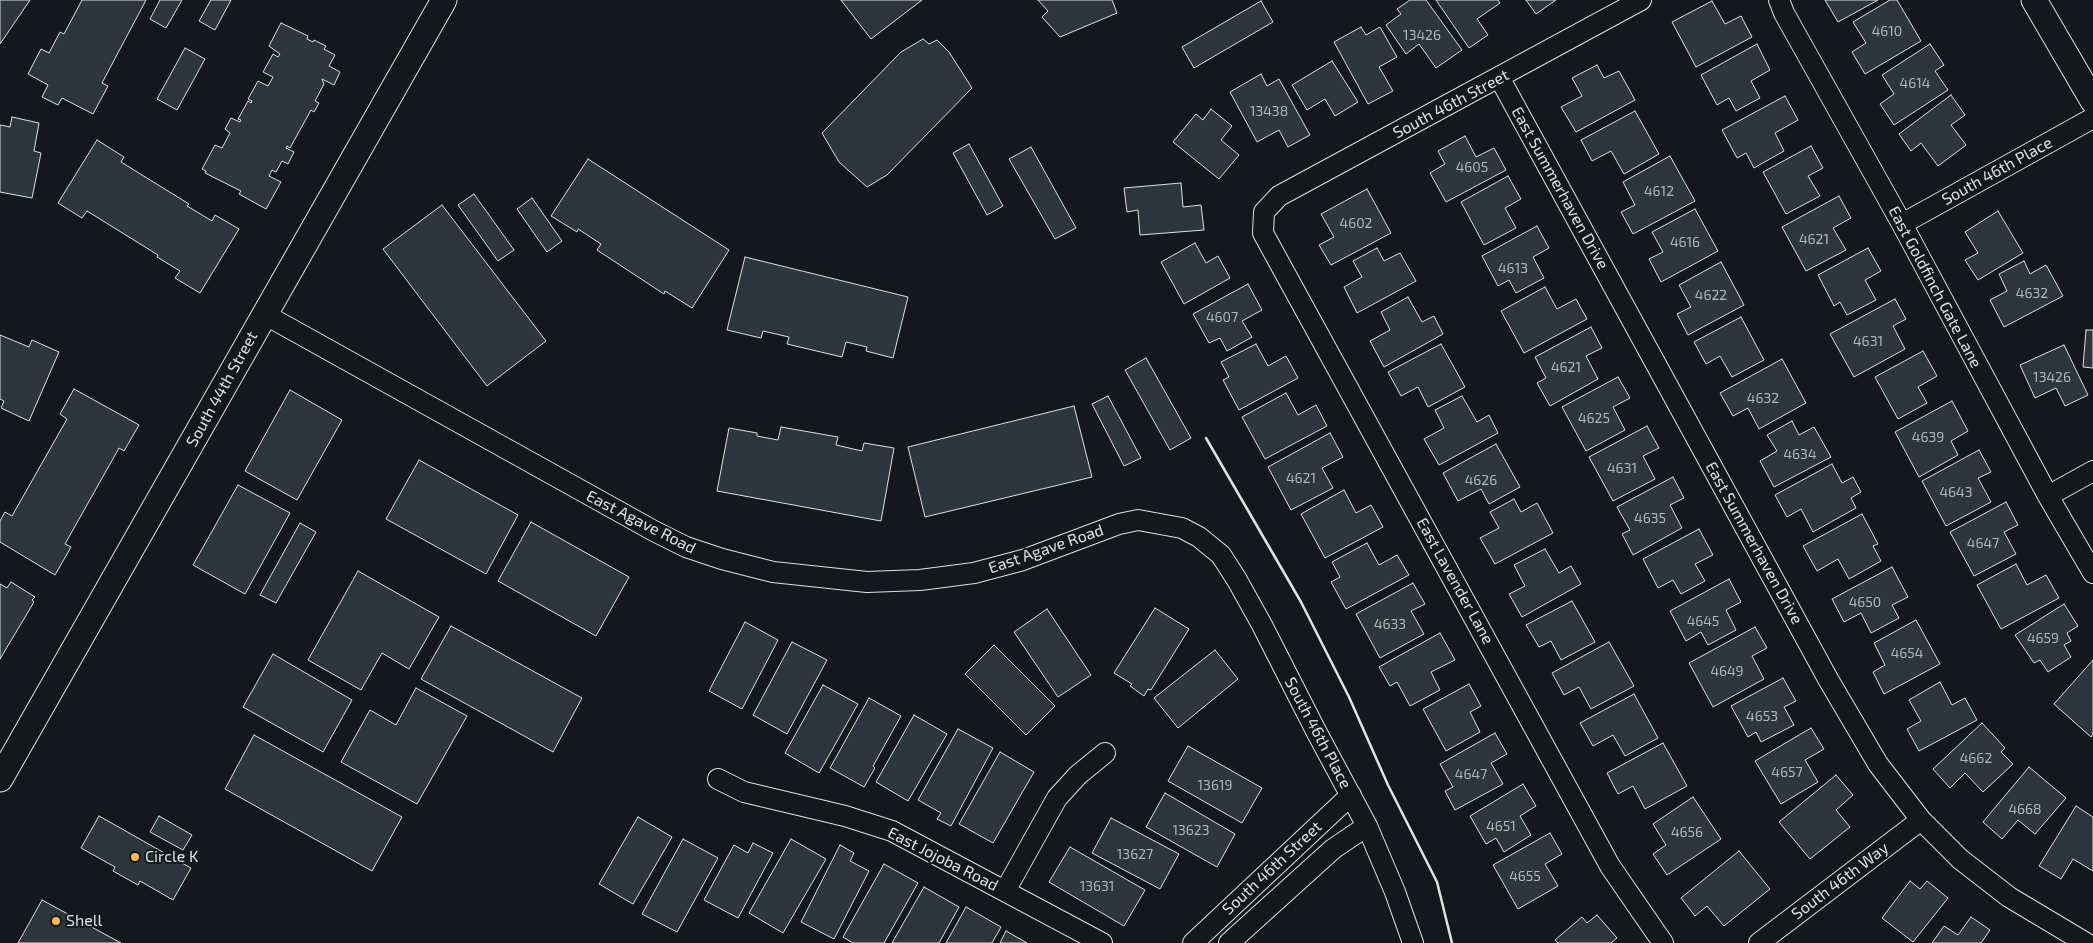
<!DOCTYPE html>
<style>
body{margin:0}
canvas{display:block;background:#14181c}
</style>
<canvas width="2093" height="943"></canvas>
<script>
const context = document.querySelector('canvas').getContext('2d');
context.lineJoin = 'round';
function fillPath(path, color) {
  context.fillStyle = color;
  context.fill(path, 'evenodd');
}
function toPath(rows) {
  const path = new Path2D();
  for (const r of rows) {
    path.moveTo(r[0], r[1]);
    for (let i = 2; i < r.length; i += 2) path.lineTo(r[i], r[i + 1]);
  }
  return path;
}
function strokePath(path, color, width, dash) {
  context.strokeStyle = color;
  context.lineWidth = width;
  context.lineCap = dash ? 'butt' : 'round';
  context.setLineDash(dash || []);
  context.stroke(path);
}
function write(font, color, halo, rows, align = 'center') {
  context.font = font + ' "Exo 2",sans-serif';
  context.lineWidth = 4;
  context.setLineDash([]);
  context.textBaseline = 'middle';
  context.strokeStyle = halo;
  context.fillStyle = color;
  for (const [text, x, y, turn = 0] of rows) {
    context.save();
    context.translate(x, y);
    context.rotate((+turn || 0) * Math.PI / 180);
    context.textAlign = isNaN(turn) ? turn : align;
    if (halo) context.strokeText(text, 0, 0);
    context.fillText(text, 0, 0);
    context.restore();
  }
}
const building = toPath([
 [0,0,30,0,0,44,0,0],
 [82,0,146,0,102,83,108,86,93,114,62,98,58,105,42,97,48,85,28,74,41,49,49,53,60,32,64,34,82,0],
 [160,0,182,0,166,28,150,19,160,0],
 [211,0,231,0,215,30,199,21,211,0],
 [841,0,922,0,871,39,841,0],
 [1038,0,1112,0,1117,13,1060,37,1042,17,1048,11,1038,0],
 [1410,0,1426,0,1462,50,1436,68,1419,44,1406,54,1386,25,1401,14,1397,9,1410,0],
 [1436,0,1498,0,1500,3,1477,19,1488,35,1469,48,1436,0],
 [1526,0,1556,0,1536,14,1526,0],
 [1825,0,1878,0,1838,22,1825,0],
 [1890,0,1897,0,1921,41,1865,74,1852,52,1866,43,1853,22,1890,0],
 [1261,1,1273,22,1194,68,1182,47,1261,1],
 [1712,1,1725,24,1741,16,1752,37,1696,67,1672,22,1712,1],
 [281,23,308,36,307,39,313,42,314,40,326,46,324,49,335,55,329,66,340,72,334,85,322,79,324,84,315,101,319,103,314,112,311,110,290,148,287,146,286,148,294,152,288,164,282,161,276,172,272,170,269,176,281,182,266,209,239,194,241,191,205,173,206,171,202,169,215,145,222,148,230,133,225,129,231,118,240,122,241,120,238,119,248,101,251,103,252,101,248,99,258,81,268,86,273,77,263,72,273,54,278,57,280,54,269,46,281,23],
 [1361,27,1366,35,1380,27,1397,57,1379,67,1393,91,1368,104,1334,42,1361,27],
 [923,39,929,44,937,40,949,52,972,88,887,175,867,187,839,162,822,133,901,52,923,39],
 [1757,44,1770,70,1751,81,1760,98,1736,111,1729,98,1717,105,1701,75,1757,44],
 [1930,44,1944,65,1935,71,1948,90,1894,125,1880,104,1894,94,1882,75,1930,44],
 [185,48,205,59,177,110,157,99,185,48],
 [1332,61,1358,102,1335,116,1325,99,1307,110,1292,85,1332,61],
 [1597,65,1604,78,1619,71,1635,100,1576,132,1561,107,1582,96,1572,78,1597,65],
 [1261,74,1267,86,1279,79,1310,135,1288,147,1279,130,1257,142,1230,92,1261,74],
 [1951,95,1965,115,1951,125,1966,145,1938,166,1921,143,1911,151,1899,134,1951,95],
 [1785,96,1798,120,1775,133,1784,151,1754,168,1746,153,1737,158,1722,130,1785,96],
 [1211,109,1232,126,1221,140,1239,155,1219,179,1173,142,1196,114,1203,120,1211,109],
 [1635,111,1659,154,1624,174,1611,151,1592,161,1581,140,1635,111],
 [12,117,39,123,34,151,41,153,32,198,0,192,0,125,10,127,12,117],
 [1465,136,1476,157,1494,148,1506,170,1446,202,1430,173,1445,164,1438,151,1465,136],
 [97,140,124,157,121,162,189,204,187,206,212,221,215,215,239,229,200,293,175,278,180,271,157,257,158,255,87,211,82,218,58,203,97,140],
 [969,144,1003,206,987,215,953,153,969,144],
 [1811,146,1823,168,1808,176,1820,196,1786,214,1763,172,1811,146],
 [1031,147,1076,228,1055,239,1009,159,1031,147],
 [1670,156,1695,201,1633,234,1621,212,1635,205,1623,182,1670,156],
 [588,159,729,250,692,308,665,291,664,294,597,250,601,244,578,229,577,232,551,216,588,159],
 [1508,176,1521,199,1505,208,1516,228,1484,245,1461,202,1508,176],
 [1181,183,1183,207,1201,205,1204,230,1140,235,1138,210,1127,212,1124,188,1181,183],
 [1367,189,1391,233,1331,265,1319,245,1334,237,1321,214,1367,189],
 [474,194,514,250,498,261,458,205,474,194],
 [1839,196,1851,218,1833,228,1846,250,1806,271,1782,227,1839,196],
 [532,198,562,241,547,252,517,209,532,198],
 [442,205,546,341,487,386,383,249,442,205],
 [1695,209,1718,251,1661,282,1649,259,1663,252,1652,232,1695,209],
 [1998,211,2023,253,1978,280,1965,260,1978,253,1965,232,1998,211],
 [1537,226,1549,248,1533,257,1544,278,1516,293,1509,280,1498,286,1482,256,1537,226],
 [1195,243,1206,263,1218,256,1230,278,1184,304,1161,262,1195,243],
 [1377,248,1384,261,1400,253,1416,281,1357,313,1344,287,1362,277,1353,261,1377,248],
 [1868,248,1881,271,1865,280,1876,300,1847,315,1840,302,1834,306,1818,275,1868,248],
 [745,257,908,297,893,358,866,351,867,347,846,342,842,357,787,344,789,337,763,331,761,338,727,330,745,257],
 [2024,261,2030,274,2046,265,2063,296,2004,327,1990,300,2007,291,1999,274,2024,261],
 [1721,262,1744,305,1688,335,1677,314,1691,307,1679,285,1721,262],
 [1248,284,1262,310,1242,321,1252,337,1227,351,1220,338,1209,343,1193,314,1248,284],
 [1545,287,1557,309,1576,299,1587,319,1524,353,1501,311,1545,287],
 [1408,297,1422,322,1434,316,1443,334,1384,367,1370,341,1390,330,1381,312,1408,297],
 [1895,299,1906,319,1893,326,1905,349,1854,377,1830,334,1895,299],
 [1741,317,1764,360,1732,377,1720,356,1706,364,1694,342,1741,317],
 [1591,327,1602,348,1586,356,1598,379,1550,406,1537,383,1546,378,1535,357,1591,327],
 [2086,330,2093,330,2093,368,2083,367,2086,330],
 [0,335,29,347,32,340,59,352,29,421,1,408,4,401,0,399,0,335],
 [1256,344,1268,366,1286,356,1298,378,1239,410,1223,380,1229,377,1221,362,1256,344],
 [1441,344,1465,387,1428,407,1418,387,1401,396,1388,372,1441,344],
 [2064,345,2088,395,2065,406,2056,388,2035,398,2020,365,2064,345],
 [1923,351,1937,376,1918,387,1927,403,1898,419,1875,377,1923,351],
 [1146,358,1191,438,1170,450,1125,370,1146,358],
 [1782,359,1806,403,1759,429,1748,408,1733,416,1720,393,1782,359],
 [1618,377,1630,398,1613,407,1625,430,1586,451,1562,407,1618,377],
 [74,389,139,425,124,451,119,448,65,544,71,547,55,575,0,542,0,521,5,512,12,516,67,419,60,414,74,389],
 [290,390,342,420,297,500,245,471,290,390],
 [1286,393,1298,415,1316,405,1327,426,1265,459,1242,417,1286,393],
 [1108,396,1141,458,1124,466,1092,404,1108,396],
 [1462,396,1477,422,1489,415,1498,433,1439,465,1424,439,1444,428,1435,410,1462,396],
 [1952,401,1968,431,1951,441,1958,455,1919,477,1895,432,1952,401],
 [1074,406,1092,477,925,517,908,447,1074,406],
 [1792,421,1799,435,1814,427,1831,457,1774,487,1760,461,1777,451,1767,435,1792,421],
 [1647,426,1659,448,1643,456,1655,479,1613,501,1589,457,1647,426],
 [781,427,838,437,836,445,862,451,864,443,894,448,881,521,717,491,729,428,757,433,757,436,778,440,781,427],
 [1330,433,1343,457,1322,468,1333,488,1291,510,1268,467,1330,433],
 [1496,444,1520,487,1489,504,1481,489,1458,501,1443,473,1496,444],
 [1979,450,1991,472,1978,478,1991,502,1946,526,1922,481,1979,450],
 [419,460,518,515,486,574,386,519,419,460],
 [1832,464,1842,483,1853,477,1861,492,1851,498,1856,508,1813,532,1801,509,1787,517,1775,495,1832,464],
 [1673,477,1684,498,1670,505,1682,528,1633,555,1622,534,1630,530,1617,507,1673,477],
 [238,485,290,513,245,594,193,565,238,485],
 [1344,490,1356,513,1371,505,1383,527,1325,558,1301,514,1344,490],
 [1514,499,1521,512,1537,503,1553,533,1495,564,1480,538,1499,528,1490,512,1514,499],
 [2006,502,2018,525,2004,532,2016,554,1974,576,1950,532,2006,502],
 [1862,514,1878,544,1873,546,1881,561,1849,579,1838,559,1817,571,1803,546,1862,514],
 [531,522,629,577,596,636,498,581,531,522],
 [300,523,316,532,276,603,260,595,300,523],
 [1699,529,1713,555,1695,564,1705,581,1681,594,1673,580,1658,588,1643,559,1699,529],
 [1367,543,1379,565,1397,555,1409,575,1346,609,1331,582,1340,577,1332,562,1367,543],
 [1545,549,1559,573,1571,566,1581,584,1522,617,1509,594,1525,586,1514,565,1545,549],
 [2016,564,2027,585,2046,575,2059,598,2001,629,1977,585,2016,564],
 [1892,567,1908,597,1892,605,1899,618,1871,633,1861,613,1844,622,1832,599,1892,567],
 [358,571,439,617,409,669,382,653,361,690,308,660,358,571],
 [1729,579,1741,602,1726,610,1736,630,1708,645,1701,632,1686,641,1670,611,1729,579],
 [11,582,35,597,32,600,34,602,0,659,0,584,7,588,11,582],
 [1413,583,1425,604,1411,611,1424,634,1380,658,1356,614,1413,583],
 [1572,601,1595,642,1561,660,1551,641,1539,647,1526,625,1572,601],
 [2064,604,2078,626,2067,633,2071,641,2064,645,2071,657,2048,672,2040,660,2034,663,2015,635,2064,604],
 [1155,608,1189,629,1151,690,1148,689,1144,696,1130,686,1132,684,1114,673,1155,608],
 [1047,609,1091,675,1058,697,1014,632,1047,609],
 [1916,620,1940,664,1884,694,1873,672,1885,665,1874,643,1916,620],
 [745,622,778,640,742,709,709,691,745,622],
 [451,626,582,698,553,752,421,679,451,626],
 [1755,627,1767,648,1752,656,1764,679,1713,707,1689,663,1755,627],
 [1440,633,1455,660,1431,672,1440,690,1410,706,1397,682,1390,686,1379,667,1440,633],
 [792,642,827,660,787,734,753,715,792,642],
 [1609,642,1634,686,1591,709,1579,687,1564,695,1552,673,1609,642],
 [994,645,1055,706,1026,735,965,674,994,645],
 [1215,650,1238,679,1178,728,1154,698,1215,650],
 [273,654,352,700,323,752,243,707,273,654],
 [2093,660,2093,734,2091,737,2054,704,2093,660],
 [1783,678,1796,701,1784,707,1794,725,1761,742,1756,732,1748,737,1731,706,1783,678],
 [1940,682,1952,705,1965,698,1977,720,1919,751,1907,729,1921,721,1909,700,1940,682],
 [1469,684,1481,706,1470,712,1480,732,1446,751,1423,709,1469,684],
 [823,685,858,704,819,773,785,753,823,685],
 [416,688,467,716,417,804,341,762,370,710,396,725,416,688],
 [1634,694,1658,738,1625,756,1613,735,1593,746,1580,723,1634,694],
 [869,698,901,716,873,766,875,768,864,787,830,768,869,698],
 [914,715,947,734,908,801,876,782,914,715],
 [1982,723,2005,748,2001,752,2013,764,1983,792,1965,773,1950,788,1933,769,1982,723],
 [1811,728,1824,749,1805,760,1818,782,1781,804,1755,761,1811,728],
 [958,729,993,748,951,826,937,819,941,813,918,800,958,729],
 [1495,733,1507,754,1491,763,1503,784,1455,810,1445,791,1453,787,1440,764,1495,733],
 [254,735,402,817,372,871,225,789,254,735],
 [1663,743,1687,786,1645,809,1633,786,1618,794,1607,773,1663,743],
 [1188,746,1262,788,1242,823,1168,781,1188,746],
 [1000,752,1034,772,993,843,959,824,1000,752],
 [2029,767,2066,798,2035,834,2018,820,2002,839,1983,822,2029,767],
 [1836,775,1853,795,1836,810,1850,827,1810,859,1779,822,1836,775],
 [1523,784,1536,806,1520,816,1531,835,1504,852,1496,838,1486,844,1470,816,1523,784],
 [1165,793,1235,834,1217,867,1146,827,1165,793],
 [1693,797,1721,839,1667,875,1653,854,1666,845,1653,824,1693,797],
 [2076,806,2093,817,2093,871,2073,859,2061,879,2039,866,2076,806],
 [99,816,191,868,173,900,140,881,138,885,113,871,115,867,81,848,99,816],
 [159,816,192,835,183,850,150,832,159,816],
 [638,817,672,837,633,904,599,884,638,817],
 [1111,818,1179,854,1160,889,1092,853,1111,818],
 [1550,833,1562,854,1545,864,1558,886,1518,909,1493,865,1550,833],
 [683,839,718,858,677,932,642,914,683,839],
 [791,839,826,859,783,933,749,913,791,839],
 [753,843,773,853,738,918,704,900,734,845,748,853,753,843],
 [840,845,854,853,850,861,869,871,834,939,801,922,840,845],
 [1070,847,1145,890,1124,926,1049,882,1070,847],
 [1739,851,1770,889,1724,926,1707,906,1695,916,1681,898,1739,851],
 [884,864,918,883,884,943,853,943,843,937,884,864],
 [1910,881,1920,889,1927,881,1948,898,1913,942,1882,918,1910,881],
 [924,887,959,907,939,943,892,943,924,887],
 [42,900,121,943,18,943,42,900],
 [966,907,1001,927,992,943,946,943,966,907],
 [1597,915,1617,938,1611,943,1558,943,1555,940,1582,917,1587,923,1597,915],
 [1971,917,1990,930,1981,943,1932,943,1944,926,1958,935,1971,917],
 [1006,931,1027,943,1000,943,1006,931]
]);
fillPath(building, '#2c363c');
strokePath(building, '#d8e6dc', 1);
const minor = toPath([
 [1641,0,1279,196,1264,212,1263,233,1610,866,1663,943],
 [1779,0,1784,13,1902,224,2048,496,2093,573],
 [1499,77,1828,679,1878,764,1921,820,1960,859,2009,897,2086,943],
 [1902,224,2093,118],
 [264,314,654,531,686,547,722,559,773,572,867,582,920,580,974,573,1023,560,1119,524,1138,520,1182,528,1199,537,1221,555,1237,580,1262,625,1316,731,1367,826,1395,892,1413,943],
 [2048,496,2093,471],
 [718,779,744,792,845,816,892,831,1102,943],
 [1005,891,1057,798,1078,775,1105,753],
 [1193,943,1351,795],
 [1229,943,1333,849,1367,826],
 [1759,943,1921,820]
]);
const tertiary = toPath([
 [2034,0,2093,101],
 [0,779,444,0]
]);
strokePath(minor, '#d8e6dc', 22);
strokePath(tertiary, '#d8e6dc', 27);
strokePath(minor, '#14181c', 20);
strokePath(tertiary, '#14181c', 25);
strokePath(toPath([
 [1206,438,1301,602,1349,697,1388,785,1437,882,1452,943]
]), '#d8e6dc', 2.5);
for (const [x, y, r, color] of [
 [135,857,5,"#ffb74d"],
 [56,921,5,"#ffb74d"]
]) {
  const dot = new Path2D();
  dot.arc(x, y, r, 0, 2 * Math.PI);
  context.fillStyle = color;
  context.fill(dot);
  strokePath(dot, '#14181c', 2);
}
write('14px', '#adbab4', null, [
 ["4610",1887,31],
 ["13426",1422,35],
 ["4614",1915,83],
 ["13438",1269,111],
 ["4605",1472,167],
 ["4612",1659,191],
 ["4602",1356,223],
 ["4621",1814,239],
 ["4616",1685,242],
 ["4613",1513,268],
 ["4632",2032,293],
 ["4622",1711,295],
 ["4607",1222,317],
 ["4631",1868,341],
 ["4621",1566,367],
 ["13426",2052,377],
 ["4632",1763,398],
 ["4625",1594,418],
 ["4639",1928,437],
 ["4634",1800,454],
 ["4631",1622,468],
 ["4621",1301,478],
 ["4626",1481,480],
 ["4643",1956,492],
 ["4635",1650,518],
 ["4647",1983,543],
 ["4650",1865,602],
 ["4645",1703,621],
 ["4633",1390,624],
 ["4659",2043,638],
 ["4654",1907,653],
 ["4649",1727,671],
 ["4653",1762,716],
 ["4662",1976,758],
 ["4657",1787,772],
 ["4647",1471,774],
 ["13619",1215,785],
 ["4668",2025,809],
 ["4651",1501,826],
 ["13623",1191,830],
 ["4656",1687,832],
 ["13627",1135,854],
 ["4655",1525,876],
 ["13631",1097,886]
]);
write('16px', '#d8e6dc', '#14181c', [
 ["South 46th Street",1451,104,-28],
 ["South 46th Place",1997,171,-29],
 ["East Summerhaven Drive",1560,188,61],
 ["East Goldfinch Gate Lane",1935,287,62],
 ["South 44th Street",222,389,-61],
 ["East Agave Road",641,522,27],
 ["East Summerhaven Drive",1754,543,61],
 ["East Agave Road",1046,549,-19],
 ["East Lavender Lane",1455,581,61],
 ["South 46th Place",1318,733,62],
 ["East Jojoba Road",943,859,27],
 ["South 46th Street",1272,868,-43],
 ["South 46th Way",1840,881,-37]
]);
write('16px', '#d8e6dc', '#14181c', [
 ["Circle K",145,857],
 ["Shell",66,921]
], 'left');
</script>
